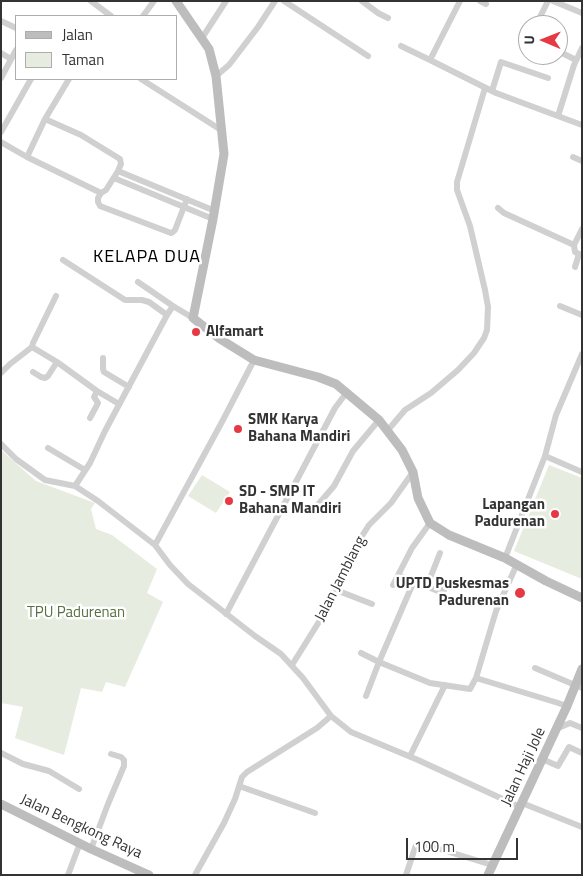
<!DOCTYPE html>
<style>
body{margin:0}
#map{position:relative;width:583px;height:876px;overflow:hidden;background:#fff;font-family:"Titillium Web",sans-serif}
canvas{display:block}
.frame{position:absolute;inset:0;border:2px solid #333;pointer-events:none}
.legend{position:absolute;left:15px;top:15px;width:162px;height:65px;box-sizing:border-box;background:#fff;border:1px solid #adadad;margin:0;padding:6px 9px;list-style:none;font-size:15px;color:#333}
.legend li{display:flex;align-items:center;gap:10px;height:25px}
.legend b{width:25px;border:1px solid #adadad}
.north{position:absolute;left:518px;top:15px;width:50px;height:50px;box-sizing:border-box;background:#fff;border:1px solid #adadad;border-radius:50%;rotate:271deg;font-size:14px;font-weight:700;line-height:20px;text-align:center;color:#333}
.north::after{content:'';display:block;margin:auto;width:18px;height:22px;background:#e63946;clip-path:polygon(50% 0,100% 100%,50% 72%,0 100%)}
.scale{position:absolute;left:406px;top:838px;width:112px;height:22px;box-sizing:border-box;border:2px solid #333;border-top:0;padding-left:6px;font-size:15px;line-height:18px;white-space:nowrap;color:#333;-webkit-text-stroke:4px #fff;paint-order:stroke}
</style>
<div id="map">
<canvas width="583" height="876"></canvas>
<div class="frame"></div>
<ul class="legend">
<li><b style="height:6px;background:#bdbdbd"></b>Jalan</li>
<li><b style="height:14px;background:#e6ecdf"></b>Taman</li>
</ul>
<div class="north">U</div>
<div class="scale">100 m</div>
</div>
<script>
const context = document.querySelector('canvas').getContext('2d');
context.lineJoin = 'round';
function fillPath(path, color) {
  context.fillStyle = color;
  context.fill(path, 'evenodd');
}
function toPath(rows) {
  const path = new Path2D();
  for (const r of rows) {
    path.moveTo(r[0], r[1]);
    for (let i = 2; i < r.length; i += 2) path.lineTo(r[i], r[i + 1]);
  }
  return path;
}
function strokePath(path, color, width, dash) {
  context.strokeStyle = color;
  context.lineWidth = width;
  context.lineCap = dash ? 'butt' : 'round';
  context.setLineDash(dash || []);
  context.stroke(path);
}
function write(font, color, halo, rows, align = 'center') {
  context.font = font + ' "Titillium Web",sans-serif';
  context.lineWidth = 5;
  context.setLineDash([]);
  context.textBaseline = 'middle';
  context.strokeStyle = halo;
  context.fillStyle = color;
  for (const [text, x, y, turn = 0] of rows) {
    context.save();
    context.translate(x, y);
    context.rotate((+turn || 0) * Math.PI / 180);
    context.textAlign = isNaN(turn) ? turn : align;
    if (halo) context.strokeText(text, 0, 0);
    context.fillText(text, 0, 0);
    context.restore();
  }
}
fillPath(toPath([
 [1,450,36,481,95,503,91,509,96,529,112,535,157,569,147,593,163,602,125,687,106,682,102,692,81,688,64,755,15,738,23,707,1,703],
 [549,465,582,478,582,579,514,551],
 [202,475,230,492,216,513,188,496]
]), '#e6ecdf');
strokePath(toPath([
 [91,1,111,16],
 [284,1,368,56],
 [362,1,378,13,388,18],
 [460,1,430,60,496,93,582,125],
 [480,1,486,4],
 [553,1,582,13],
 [143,16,154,1],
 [1,21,16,28],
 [536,25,548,1],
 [202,38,226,1],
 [401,46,430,60],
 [558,51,576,60],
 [1,53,11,59],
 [216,76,229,65,258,27,275,1],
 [1,78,16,50],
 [141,79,221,130],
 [492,91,501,62,548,78],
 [558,116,574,65,582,48],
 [45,119,81,135,120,159,121,164,118,171,106,190,101,193,98,198,98,202,100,206,171,233,173,232,175,230,187,199],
 [1,132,31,79],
 [1,142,27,157,101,193],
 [27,157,45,119,69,79],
 [573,157,582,161],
 [118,171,215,211],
 [114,178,213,219],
 [498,208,504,213,574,245],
 [63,260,125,300,142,300,149,302,167,315],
 [575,267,579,254,575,252,574,245,582,229],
 [138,282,173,306,193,318],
 [56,296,33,343,32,347,57,362,97,391,119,404],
 [560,306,582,315],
 [103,358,103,369,104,372,129,387],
 [33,372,41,377,45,378,48,376,57,362],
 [1,373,10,364,32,347],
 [90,418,97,405,98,403,94,397,97,391],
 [388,430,405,410,431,393,458,370,474,353,484,338,487,330,488,307,485,290,470,226,457,190,457,182,485,88],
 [1,444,16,459,45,480,75,486,98,501,155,545,170,565,188,584,255,636,281,654,303,678,331,716,351,732,418,760,520,807],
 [48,448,85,470],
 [545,456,582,472],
 [75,486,90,463,105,431,167,315,173,306],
 [316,507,334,486,353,451,379,420],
 [155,545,223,420,254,360],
 [505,558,545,456,556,415,582,354],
 [398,575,438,591,444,590],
 [414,581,379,662,430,683,470,689,476,678,496,611,517,564],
 [393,585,412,548,430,523],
 [427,586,440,553],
 [336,590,372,604],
 [226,614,335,408,347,392],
 [361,653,379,662,366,696],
 [292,665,332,601,353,550,369,525,391,503,413,472],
 [535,668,582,688],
 [476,678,555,702,567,706],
 [556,729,570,723,582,728],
 [1,753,23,764,49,771,79,789],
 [410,756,445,685],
 [542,759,558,766,569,747,582,753],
 [239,786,315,813],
 [522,803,582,827],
 [91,849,108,804,124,766,124,760,121,757,111,754],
 [68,875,80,843],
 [195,875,224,823,235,799,242,777,247,772,317,728,331,716],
 [406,875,416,845,420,843,492,865]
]), '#d0d0d0', 6);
strokePath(toPath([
 [176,1,209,49,216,76,224,154,213,219,193,318,220,339,254,360,318,377,336,384,379,420,402,450,413,472,418,498,430,523,449,535,505,558,546,581,582,598],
 [1,804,91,849,149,875],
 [488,875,567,706,582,669]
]), '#bdbdbd', 9);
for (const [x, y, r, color] of [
 [196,332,5,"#e63946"],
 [238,429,5,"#e63946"],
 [229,501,5,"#e63946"],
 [555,514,5,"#e63946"],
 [520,593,6,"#e63946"]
]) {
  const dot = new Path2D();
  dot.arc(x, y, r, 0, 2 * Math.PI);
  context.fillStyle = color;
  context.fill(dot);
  strokePath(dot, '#fff', 2);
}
write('bold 15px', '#333', '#fff', [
 ["Alfamart",206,332],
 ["SMK Karya",248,420],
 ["Bahana Mandiri",248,437],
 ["SD - SMP IT",239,492],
 ["Bahana Mandiri",239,509],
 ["Lapangan",545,505,"right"],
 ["Padurenan",545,522,"right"],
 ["UPTD Puskesmas",509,584,"right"],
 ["Padurenan",509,601,"right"]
], 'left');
write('15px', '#333', '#fff', [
 ["Jalan Jamblang",341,579,-63],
 ["Jalan Haji Jole",524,767,-65],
 ["Jalan Bengkong Raya",81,827,25]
]);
write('15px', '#56703f', '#fff', [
 ["TPU Padurenan",76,613]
]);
context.letterSpacing = '1px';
write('18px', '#000', '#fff', [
 ["KELAPA DUA",147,258]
]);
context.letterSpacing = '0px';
</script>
